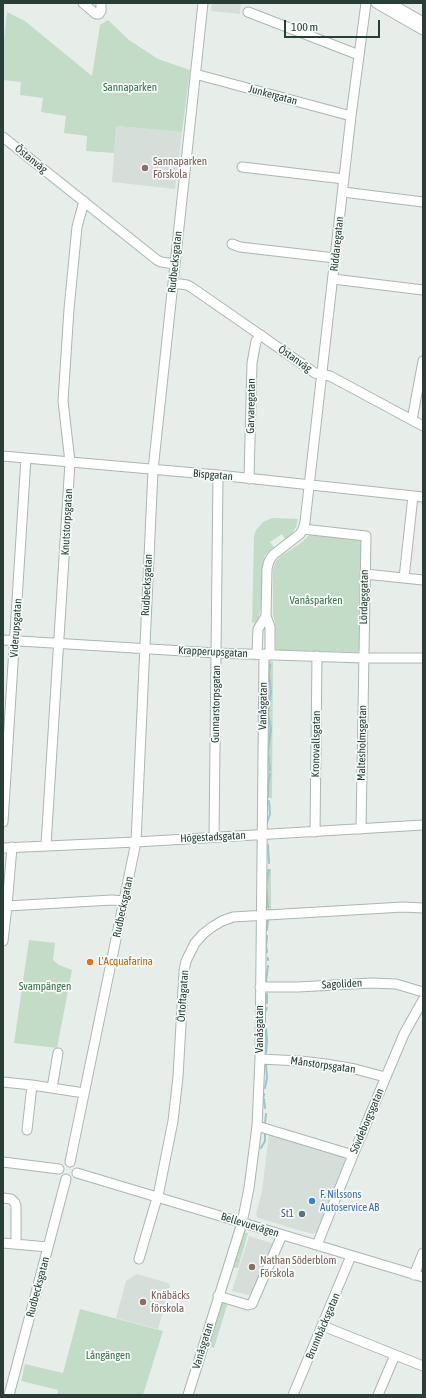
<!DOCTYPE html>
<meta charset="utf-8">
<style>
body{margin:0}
#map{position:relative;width:426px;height:1398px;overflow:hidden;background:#e7eeea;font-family:"Asap Condensed",sans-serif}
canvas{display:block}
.frame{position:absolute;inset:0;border:4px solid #273f37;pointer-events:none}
.scale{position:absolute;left:284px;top:20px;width:96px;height:18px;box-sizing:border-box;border:2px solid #273f37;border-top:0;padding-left:5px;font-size:12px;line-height:14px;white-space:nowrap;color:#273f37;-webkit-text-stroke:3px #f7fbf9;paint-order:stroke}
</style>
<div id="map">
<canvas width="426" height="1398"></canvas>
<div class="frame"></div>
<div class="scale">100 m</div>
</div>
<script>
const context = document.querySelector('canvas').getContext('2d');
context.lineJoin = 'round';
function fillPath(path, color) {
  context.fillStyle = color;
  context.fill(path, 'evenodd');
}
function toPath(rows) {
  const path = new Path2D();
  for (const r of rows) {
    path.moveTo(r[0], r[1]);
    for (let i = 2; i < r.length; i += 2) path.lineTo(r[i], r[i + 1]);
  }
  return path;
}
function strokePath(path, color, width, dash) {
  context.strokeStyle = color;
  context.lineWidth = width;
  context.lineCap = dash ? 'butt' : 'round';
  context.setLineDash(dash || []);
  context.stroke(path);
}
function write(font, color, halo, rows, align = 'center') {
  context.font = font + ' "Asap Condensed",sans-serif';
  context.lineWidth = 3.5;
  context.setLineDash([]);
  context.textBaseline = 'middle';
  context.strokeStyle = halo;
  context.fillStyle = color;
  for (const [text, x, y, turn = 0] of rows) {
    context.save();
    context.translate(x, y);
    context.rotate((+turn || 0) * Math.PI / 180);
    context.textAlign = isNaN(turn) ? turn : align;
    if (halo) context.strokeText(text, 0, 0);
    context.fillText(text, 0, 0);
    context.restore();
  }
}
fillPath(toPath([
 [212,3,241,3,240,14,211,11],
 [116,126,182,132,175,189,112,182],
 [269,1134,271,1134,344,1156,346,1161,317,1232,312,1234,258,1218,256,1214,262,1191],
 [249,1236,274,1244,252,1296,232,1291],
 [137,1274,168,1283,170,1286,158,1329,116,1318,126,1281]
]), '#d5ded9');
fillPath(toPath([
 [7,12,25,21,92,76,100,25,108,20,129,40,158,59,190,70,182,132,116,126,114,153,86,151,87,136,64,133,66,116,41,112,43,98,20,95,21,82,3,80,3,49],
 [272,518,298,519,296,527,291,535,285,539,282,534,270,542,274,547,268,552,264,557,263,564,261,607,259,616,257,622,252,623,254,536,256,530,263,522],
 [310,534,361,540,360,648,357,652,276,650,275,622,273,615,273,571,274,566,276,561,281,556,301,543],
 [269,661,273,662,272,798,266,798,268,662],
 [265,869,271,869,271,912,265,909],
 [29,940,55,943,53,960,59,965,72,970,57,1048,14,1043],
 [243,1232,248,1233,238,1268,232,1267],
 [224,1302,228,1302,214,1348,208,1346,220,1304],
 [80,1309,163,1331,143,1395,57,1395,58,1390,21,1381,25,1364,63,1373]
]), '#c3dcc8');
strokePath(toPath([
 [268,663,270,665,269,675,271,691,268,714,271,728,268,751,270,770],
 [268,797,268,786,270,774],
 [267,823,270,814,269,801],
 [268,845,269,863],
 [268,907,266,885,269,870],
 [267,930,268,920],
 [267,936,266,946,267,952],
 [268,958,268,960],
 [266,981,268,966],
 [267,994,267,1003],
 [265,1012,267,1008],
 [265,1018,265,1023],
 [266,1053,267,1040,266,1028],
 [265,1088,267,1078,266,1065],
 [264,1096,264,1094],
 [264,1099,265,1108],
 [265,1123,266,1114],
 [261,1148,265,1141,265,1134]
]), '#96c8cc', 2);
const minor = toPath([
 [83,3,96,14,99,14,101,11,101,3],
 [376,3,423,30],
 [390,3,423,22],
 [248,12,359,55],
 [195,74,351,116],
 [3,137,157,260,161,262,175,264],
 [242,167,344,179],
 [343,192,423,202],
 [232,244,240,247,335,258],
 [333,279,423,290],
 [173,283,187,285,191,287,315,373,330,376,423,426],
 [412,420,423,361],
 [3,456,218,475,423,497],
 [249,479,252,363,256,341,261,335],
 [303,529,366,536,361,829],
 [365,574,423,580],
 [404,578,413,496],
 [3,640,216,653,363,658,423,658],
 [257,654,258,629,266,616],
 [270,655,270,627,266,616,267,569,269,561,273,555,300,534,303,529,305,522,351,116,366,3],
 [3,822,26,458],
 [315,832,317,656],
 [214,837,218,475],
 [46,845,70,462,63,401,69,309,77,227,84,201],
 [3,848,136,842,423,825],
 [7,906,112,900,124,901],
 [3,941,7,906,12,847],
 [260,987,298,987,371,983,396,984,423,992],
 [260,1059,300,1061,326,1064,355,1069,385,1077],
 [3,1082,32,1085,84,1093],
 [52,1088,58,1053],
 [257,1126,353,1155],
 [27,1130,32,1085],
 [3,1162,59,1169],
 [70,1162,136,842,153,470,203,3],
 [77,1173,423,1277],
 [3,1198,11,1199,15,1203,16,1206,16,1243],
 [3,1243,48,1247],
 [317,1245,353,1155,404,1034,423,1000],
 [139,1259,159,1191,173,1121,178,1077,184,971,186,961,195,943,203,934,212,927,222,921,233,917,403,907,423,908],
 [414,1275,423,1253],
 [218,1296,248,1305,252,1304,282,1235],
 [323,1326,423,1366],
 [9,1395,66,1179],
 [188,1395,242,1223,249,1188,257,1126,260,1059,264,654],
 [293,1395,351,1256],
 [378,1395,395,1355]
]);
strokePath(minor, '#aab6b1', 11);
strokePath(minor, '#fff', 9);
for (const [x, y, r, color] of [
 [145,168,4,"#8d6e63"],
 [90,962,4,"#e8710a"],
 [312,1201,4,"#3f7fe0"],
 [302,1214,4,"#5c6f8a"],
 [252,1267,4,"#8d6e63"],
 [143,1302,4,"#8d6e63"]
]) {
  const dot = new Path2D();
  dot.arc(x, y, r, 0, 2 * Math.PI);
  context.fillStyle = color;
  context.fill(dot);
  strokePath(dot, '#f7fbf9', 1.5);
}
write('11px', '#367148', '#f7fbf9', [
 ["Sannaparken",130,88],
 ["Vanåsparken",316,601],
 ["Svampängen",45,987],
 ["Långängen",108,1356]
]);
write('11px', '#273f37', '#f7fbf9', [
 ["Junkergatan",273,95,15],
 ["Östanväg",31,159,39],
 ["Riddaregatan",337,244,-84],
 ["Rudbecksgatan",175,262,-84],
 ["Östanväg",295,359,35],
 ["Garvaregatan",251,406,-89],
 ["Bispgatan",213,475,5],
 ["Knutstorpsgatan",67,522,-87],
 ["Rudbecksgatan",147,585,-87],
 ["Lördagsgatan",364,597,-89],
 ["Viderupsgatan",16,628,-86],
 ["Krapperupsgatan",213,652,3],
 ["Gunnarstorpsgatan",216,704,-89],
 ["Vanåsgatan",263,706,-89],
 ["Maltesholmsgatan",362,743,-89],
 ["Kronovallsgatan",316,744,-89],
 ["Högestadsgatan",213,837,-3],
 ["Rudbecksgatan",123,907,-78],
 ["Sagoliden",342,984,-3],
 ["Örtoftagatan",183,996,-86],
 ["Vanåsgatan",260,1029,-90],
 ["Månstorpsgatan",323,1065,8],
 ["Sövdeborgsgatan",367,1121,-67],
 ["Bellevuevägen",250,1225,17],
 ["Rudbecksgatan",38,1287,-75],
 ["Brunnbäcksgatan",323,1326,-67],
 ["Vanåsgatan",203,1346,-73]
]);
write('11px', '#785e54', '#f7fbf9', [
 ["Sannaparken",153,162],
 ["Förskola",153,175],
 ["Nathan Söderblom",260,1261],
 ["Förskola",260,1274],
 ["Knäbäcks",151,1296],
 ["förskola",151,1309]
], 'left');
write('11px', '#c56008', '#f7fbf9', [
 ["L'Acquafarina",98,962]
], 'left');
write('11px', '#366cbe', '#f7fbf9', [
 ["F. Nilssons",320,1195],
 ["Autoservice AB",320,1208]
], 'left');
write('11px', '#4e5e75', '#f7fbf9', [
 ["St1",294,1214]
], 'right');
</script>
